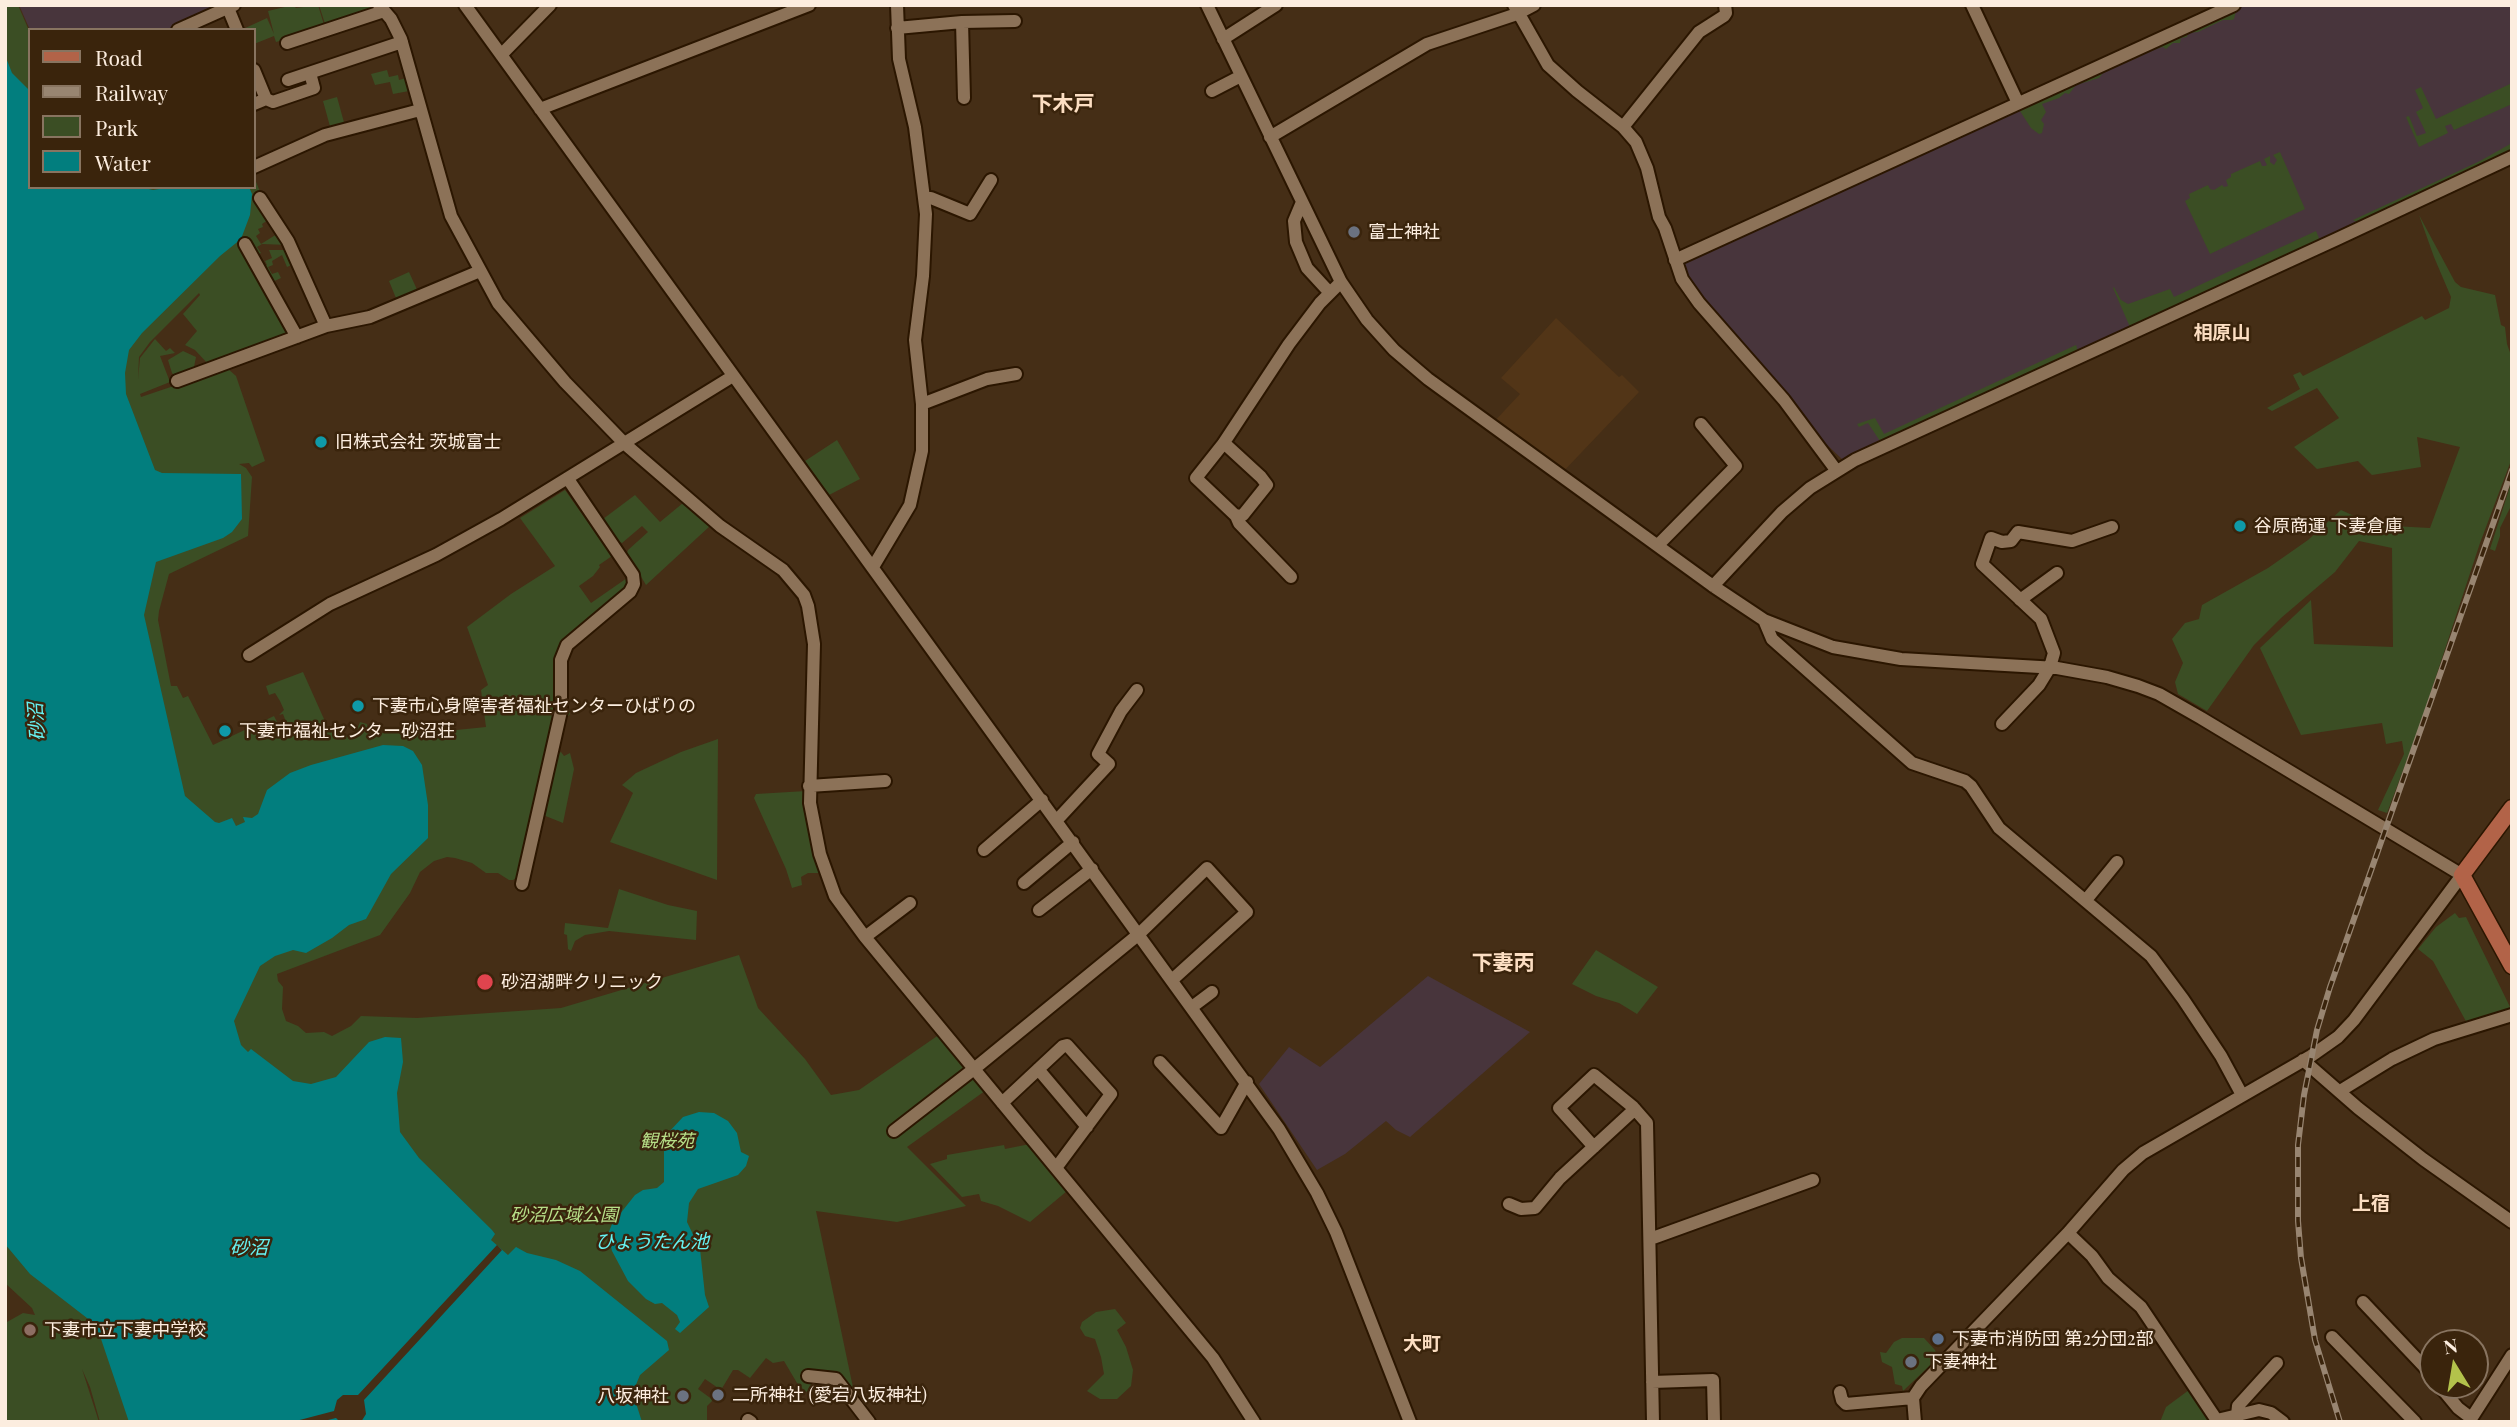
<!DOCTYPE html>
<meta charset="utf-8">
<style>
body{margin:0}
#map{position:relative;width:2517px;height:1427px;overflow:hidden;background:#452e16;font-family:"Playfair Display",serif}
canvas{display:block}
.frame{position:absolute;inset:0;border:7px solid #fceddf;pointer-events:none}
.legend{position:absolute;left:28px;top:28px;width:228px;height:161px;box-sizing:border-box;background:#3a240c;border:2px solid #887460;margin:0;padding:9px 12px;list-style:none;font-size:21px;color:#fceddf}
.legend li{display:flex;align-items:center;gap:14px;height:35px}
.legend b{width:35px;border:2px solid #887460}
.north{position:absolute;left:2419px;top:1329px;width:70px;height:70px;box-sizing:border-box;background:#3a240c;border:2px solid #887460;border-radius:50%;rotate:349deg;font-size:19px;font-weight:700;line-height:28px;text-align:center;color:#fceddf}
.north::after{content:'';display:block;margin:auto;width:24px;height:32px;background:#b3c24b;clip-path:polygon(50% 0,100% 100%,50% 72%,0 100%)}
</style>
<div id="map">
<canvas width="2517" height="1427"></canvas>
<div class="frame"></div>
<ul class="legend">
<li><b style="height:9px;background:#b26348"></b>Road</li>
<li><b style="height:9px;background:#988571"></b>Railway</li>
<li><b style="height:19px;background:#3b4e24"></b>Park</li>
<li><b style="height:19px;background:#027e7e"></b>Water</li>
</ul>
<div class="north">N</div>
</div>
<script>
const context = document.querySelector('canvas').getContext('2d');
context.lineJoin = 'round';
function fillPath(path, color) {
  context.fillStyle = color;
  context.fill(path, 'evenodd');
}
function toPath(rows) {
  const path = new Path2D();
  for (const r of rows) {
    path.moveTo(r[0], r[1]);
    for (let i = 2; i < r.length; i += 2) path.lineTo(r[i], r[i + 1]);
  }
  return path;
}
function strokePath(path, color, width, dash) {
  context.strokeStyle = color;
  context.lineWidth = width;
  context.lineCap = dash ? 'butt' : 'round';
  context.setLineDash(dash || []);
  context.stroke(path);
}
function write(font, color, halo, rows, align = 'center') {
  context.font = font + ' "Playfair Display","Noto Sans JP",serif';
  context.lineWidth = 5;
  context.setLineDash([]);
  context.textBaseline = 'middle';
  context.strokeStyle = halo;
  context.fillStyle = color;
  for (const [text, x, y, turn = 0] of rows) {
    context.save();
    context.translate(x, y);
    context.rotate((+turn || 0) * Math.PI / 180);
    context.textAlign = isNaN(turn) ? turn : align;
    if (halo) context.strokeText(text, 0, 0);
    context.fillText(text, 0, 0);
    context.restore();
  }
}
fillPath(toPath([
 [1556,318,1619,377,1622,375,1639,392,1560,475,1491,425,1520,394,1501,378]
]), '#523517');
fillPath(toPath([
 [19,5,223,5,167,30,30,30],
 [2244,5,2512,5,2512,151,1843,460,1825,443,1760,362,1717,317,1683,272,1681,262],
 [1428,976,1530,1032,1410,1137,1396,1130,1386,1121,1345,1154,1317,1170,1259,1084,1289,1047,1320,1067]
]), '#48353c');
fillPath(toPath([
 [5,5,18,5,30,33,30,187,254,187,254,177,271,218,262,224,263,227,258,229,260,233,256,236,261,244,277,234,288,245,262,244,257,247,261,253,255,256,294,335,223,361,221,357,217,363,208,364,195,350,185,345,197,331,183,314,200,295,205,305,199,293,150,342,139,357,138,379,140,358,155,339,166,351,170,348,175,353,160,356,170,382,140,394,141,397,227,368,236,376,265,461,252,467,249,463,239,464,246,468,252,477,248,536,169,574,159,611,158,620,171,686,177,686,183,698,188,696,213,745,274,716,278,724,286,722,283,714,279,715,284,710,280,701,275,693,269,695,266,686,303,672,328,728,334,728,341,737,356,732,360,722,367,724,369,737,403,727,417,734,486,727,481,690,488,685,467,627,511,594,555,566,520,518,565,490,612,556,599,565,600,567,593,576,579,586,591,603,627,578,626,589,556,656,557,696,567,701,570,714,565,720,519,876,513,880,509,880,498,873,486,873,472,863,455,858,447,857,434,861,420,872,410,893,380,935,277,974,278,981,283,987,282,1009,286,1021,298,1026,306,1033,324,1032,332,1036,351,1026,361,1016,417,1018,561,1008,739,955,758,1008,805,1059,831,1095,859,1090,943,1032,989,1088,907,1147,966,1206,897,1222,816,1211,855,1397,846,1393,828,1402,817,1398,811,1389,806,1392,797,1383,784,1361,773,1363,766,1358,750,1378,738,1370,733,1370,721,1390,705,1379,698,1389,713,1400,707,1406,707,1422,100,1422,90,1387,82,1369,99,1422,5,1422,5,1321,7,1322,23,1313,35,1315,32,1308,5,1283],
 [293,5,296,8,318,5,325,28,276,42,274,36,254,44,254,30,241,30,267,18,274,34,268,11],
 [319,5,371,5,374,8,326,27],
 [2236,11,2234,19,2232,20,2223,20,2198,32,2188,33,2187,37,2181,38,2180,43,2173,43,2166,49,2163,47,2156,49,2103,73,2099,78,2076,85,2069,94,2065,93,2059,98,2042,104,2046,112,2041,120,2044,124,2042,133,2039,134,2031,128,2020,111,2019,108],
 [387,70,389,77,398,75,399,80,406,78,409,91,393,94,390,82,375,85,371,74],
 [2512,83,2512,104,2454,130,2451,124,2445,126,2448,133,2419,147,2406,117,2409,116,2417,136,2426,133,2416,112,2423,108,2415,90,2421,87,2436,119],
 [337,97,345,126,331,130,323,101],
 [2512,143,2512,151,2358,223,2353,220,2480,161],
 [2280,152,2305,209,2210,254,2185,201,2190,198,2189,194,2208,185,2210,189,2214,190,2222,185,2224,187,2228,186,2226,180,2231,177,2231,174,2260,161,2262,166,2265,166,2267,165,2264,159,2270,156,2270,162,2274,165,2277,160,2273,155],
 [2419,215,2455,282,2461,287,2495,295,2501,325,2505,327,2507,344,2512,358,2512,458,2480,543,2419,728,2387,813,2378,810,2404,754,2402,741,2386,744,2382,723,2301,735,2260,648,2311,600,2314,644,2393,647,2392,548,2359,541,2335,572,2281,618,2254,645,2207,711,2178,694,2175,682,2183,663,2172,639,2185,623,2199,619,2202,605,2268,568,2308,540,2341,510,2374,525,2430,528,2460,447,2417,437,2421,467,2372,475,2358,461,2317,469,2294,447,2339,418,2317,388,2272,411,2267,408,2300,389,2293,375,2300,372,2303,376,2422,316,2425,320,2449,308,2451,297,2434,257],
 [2316,231,2319,238,2316,243,2130,327,2113,288,2114,287,2121,300,2128,304,2170,289,2174,297],
 [269,250,291,250,296,263,287,267,282,255,272,261,273,265,268,267,272,274,278,272,281,278,268,284,260,268,267,265,265,261,272,258],
 [409,272,419,294,398,303,389,281],
 [2076,345,2078,351,1880,441,1868,423,1859,427,1857,424,1875,418,1884,434],
 [183,351,196,357,193,372,176,377,172,373,168,360],
 [837,440,860,479,829,495,805,461],
 [2512,480,2512,504,2500,528,2500,536,2495,551,2490,549],
 [635,495,660,522,683,503,710,526,646,585,627,553,628,550,648,532,642,526,622,543,618,541,603,519],
 [718,739,717,880,610,842,633,793,622,785,636,773,681,752],
 [561,752,564,756,570,753,574,769,563,823,543,815,558,754],
 [806,791,823,873,808,873,801,877,802,885,792,888,786,869,754,798,756,794],
 [619,889,668,905,697,911,696,940,609,931,585,935,575,941,571,951,568,949,567,935,564,934,565,923,608,928],
 [2455,913,2459,918,2466,917,2512,1011,2468,1025,2433,961,2418,949,2436,927],
 [1596,950,1658,987,1637,1014,1619,1003,1596,996,1572,984],
 [1030,1144,1067,1191,1030,1222,998,1206,981,1201,979,1194,962,1197,930,1164,947,1159,947,1155,1004,1145,1005,1149],
 [1115,1309,1126,1323,1117,1330,1126,1347,1133,1370,1131,1386,1117,1399,1100,1399,1087,1391,1104,1374,1101,1357,1095,1339,1085,1336,1080,1328,1082,1322,1096,1312],
 [1902,1338,1924,1338,1935,1350,1938,1358,1903,1391,1902,1386,1895,1384,1892,1367,1882,1362,1880,1352,1886,1353,1894,1342],
 [2189,1390,2215,1422,2160,1422,2166,1407]
]), '#3b4e24');
fillPath(toPath([
 [5,55,12,73,30,91,30,187,140,187,153,190,171,187,249,187,252,194,250,215,241,239,220,256,142,333,129,350,125,373,126,394,155,470,162,473,241,474,242,519,232,532,223,538,156,562,144,615,185,796,215,822,219,823,232,818,236,826,245,822,243,817,252,818,258,814,267,790,290,773,311,765,383,745,403,746,413,751,422,765,428,805,428,838,391,874,366,919,349,925,332,938,306,953,293,950,275,956,260,966,234,1021,241,1045,248,1052,251,1049,293,1081,311,1084,336,1077,369,1042,385,1037,401,1038,403,1062,397,1093,400,1132,419,1158,492,1230,495,1234,491,1240,508,1255,516,1247,527,1253,556,1260,580,1271,667,1341,669,1350,640,1375,635,1387,635,1400,642,1422,129,1422,99,1333,87,1318,30,1274,5,1244],
 [699,1112,714,1113,728,1121,737,1133,741,1152,749,1156,746,1166,738,1175,698,1189,689,1203,687,1222,700,1249,705,1295,709,1307,680,1333,675,1329,680,1322,677,1315,662,1303,655,1304,646,1299,628,1281,612,1251,608,1234,612,1224,635,1195,643,1190,657,1188,664,1182,664,1148,668,1133,683,1117]
]), '#027e7e');
fillPath(toPath([
 [497,1245,502,1250,364,1400,366,1414,361,1422,340,1422,336,1418,320,1422,292,1422,334,1411,337,1400,343,1395,358,1395]
]), '#452e16');
const minor = toPath([
 [379,5,391,19,401,39,451,216,498,303,565,382,625,444,720,526,783,570,804,595,808,606,814,644,810,803,820,854,835,896,865,937,1213,1358,1254,1422],
 [465,5,1279,1129,1317,1193,1336,1232,1410,1422],
 [1207,5,1341,282,1367,320,1394,350,1428,379,1713,586,1764,620,1833,647,1901,659,2057,668,2107,677,2138,686,2159,694,2201,718,2462,875,2354,1020,2338,1037,2311,1056,2143,1153,2123,1170,2068,1233,1921,1386,1913,1398,1915,1422],
 [1514,5,1548,65,1577,91,1623,127,1636,142,1647,168,1659,217,1665,228,1682,279,1699,303,1784,400,1836,470],
 [1972,5,2018,103],
 [228,8,237,30],
 [962,22,964,98],
 [897,28,962,22,1015,21],
 [178,30,234,5],
 [1223,39,1276,5],
 [287,43,384,11],
 [501,55,550,5],
 [254,70,266,99],
 [288,80,402,42],
 [1212,91,1241,76],
 [254,104,266,99,273,102,314,88,310,73],
 [540,109,809,5],
 [1623,127,1699,32,1724,16,1726,13,1725,5],
 [1270,137,1427,44,1517,14,1534,5],
 [254,167,325,135,420,110],
 [260,198,288,241,326,326],
 [924,198,931,198,970,214,991,180],
 [1302,202,1294,221,1296,242,1307,268,1330,293],
 [245,244,297,337],
 [1675,260,2234,5],
 [177,381,326,326,370,317,480,271],
 [922,404,987,379,1016,374],
 [1224,443,1261,477,1267,485,1243,515,1236,516],
 [1658,545,1736,466,1701,424],
 [873,567,910,505,922,451,922,404,915,340,923,276,926,214,915,127,899,59,897,5],
 [1291,577,1239,523,1236,516,1196,478,1223,444,1289,344,1320,303,1341,282],
 [1713,586,1782,512,1810,488,1855,460,2337,239,2512,157],
 [2020,600,2057,573],
 [1764,620,1772,639,1912,763,1965,781,1971,786,1999,828,2151,956,2183,999,2221,1056,2242,1095],
 [249,655,330,604,436,555,501,519,733,376],
 [2002,724,2039,685,2050,667,2054,653,2041,619,1982,564,1991,538,2002,542,2011,541,2018,532,2072,541,2112,527],
 [809,786,885,781],
 [1057,820,1109,764,1098,754,1121,711,1137,690],
 [984,850,1042,800],
 [1024,883,1073,842],
 [522,884,561,711,561,660,567,645,630,592,634,584,633,575,568,479],
 [2086,900,2117,862],
 [1039,910,1092,869],
 [865,937,910,903],
 [1192,1007,1212,992],
 [2303,1060,2358,1108,2423,1159,2512,1222],
 [1160,1062,1221,1128,1247,1082],
 [1038,1069,1087,1127],
 [2340,1091,2392,1059,2434,1039,2512,1015],
 [1002,1103,1063,1046,1067,1045,1111,1094,1056,1168],
 [894,1131,974,1069,1139,934,1207,868,1247,912,1172,980],
 [1594,1147,1559,1108,1594,1075,1633,1107,1647,1123,1653,1422],
 [1509,1204,1521,1209,1535,1208,1560,1178,1635,1109],
 [2068,1233,2092,1256,2108,1278,2141,1307,2218,1422],
 [1650,1239,1813,1180],
 [2363,1302,2433,1376],
 [2332,1337,2415,1422],
 [808,1376,836,1379,869,1422],
 [1652,1382,1713,1380,1714,1422],
 [2439,1385,2458,1408,2471,1418],
 [1840,1392,1842,1400,1846,1404,1913,1398],
 [2237,1415,2238,1406,2277,1363],
 [748,1420,751,1422],
 [2217,1420,2259,1410,2271,1413,2283,1422],
 [2469,1422,2512,1355]
]);
const major = toPath([
 [2512,808,2462,875,2512,966]
]);
strokePath(minor, '#2b1600', 16);
strokePath(major, '#2b1600', 19);
strokePath(minor, '#8c7258', 12);
strokePath(major, '#b26348', 16);
const rail = toPath([
 [2340,1422,2315,1340,2301,1258,2298,1221,2298,1145,2304,1095,2317,1030,2330,987,2512,470]
]);
strokePath(rail, '#988571', 6);
strokePath(rail, '#3a240c', 3.5, [10]);
for (const [x, y, r, color] of [
 [1354,232,7,"#6b7280"],
 [321,442,7,"#0f9aa8"],
 [2240,526,7,"#0f9aa8"],
 [358,706,7,"#0f9aa8"],
 [225,731,7,"#0f9aa8"],
 [485,982,9,"#e0444e"],
 [30,1330,7,"#8d6e63"],
 [1938,1339,7,"#5c6f8a"],
 [1911,1362,7,"#6b7280"],
 [718,1395,7,"#6b7280"],
 [683,1396,7,"#6b7280"]
]) {
  const dot = new Path2D();
  dot.arc(x, y, r, 0, 2 * Math.PI);
  context.fillStyle = color;
  context.fill(dot);
  strokePath(dot, '#3a240c', 2.5);
}
write('18px', '#fceddf', '#3a240c', [
 ["富士神社",1368,232],
 ["旧株式会社 茨城富士",335,442],
 ["谷原商運 下妻倉庫",2254,526],
 ["下妻市心身障害者福祉センターひばりの",372,706],
 ["下妻市福祉センター砂沼荘",239,731],
 ["砂沼湖畔クリニック",501,982],
 ["下妻市立下妻中学校",44,1330],
 ["下妻市消防団 第2分団2部",1952,1339],
 ["下妻神社",1925,1362],
 ["二所神社 (愛宕八坂神社)",732,1395],
 ["八坂神社",669,1396,"right"]
], 'left');
write('italic 18px', '#b7e089', '#3a240c', [
 ["観桜苑",667,1141],
 ["砂沼広域公園",564,1215]
]);
write('bold 19px', '#fcdec2', '#3a240c', [
 ["相原山",2222,333],
 ["上宿",2371,1204],
 ["大町",1422,1344]
]);
write('italic 19px', '#66f3f3', '#3a240c', [
 ["砂沼",37,722,-94],
 ["ひょうたん池",652,1242],
 ["砂沼",249,1248]
]);
write('bold 21px', '#fcdec2', '#3a240c', [
 ["下木戸",1063,104],
 ["下妻丙",1503,963]
]);
</script>
